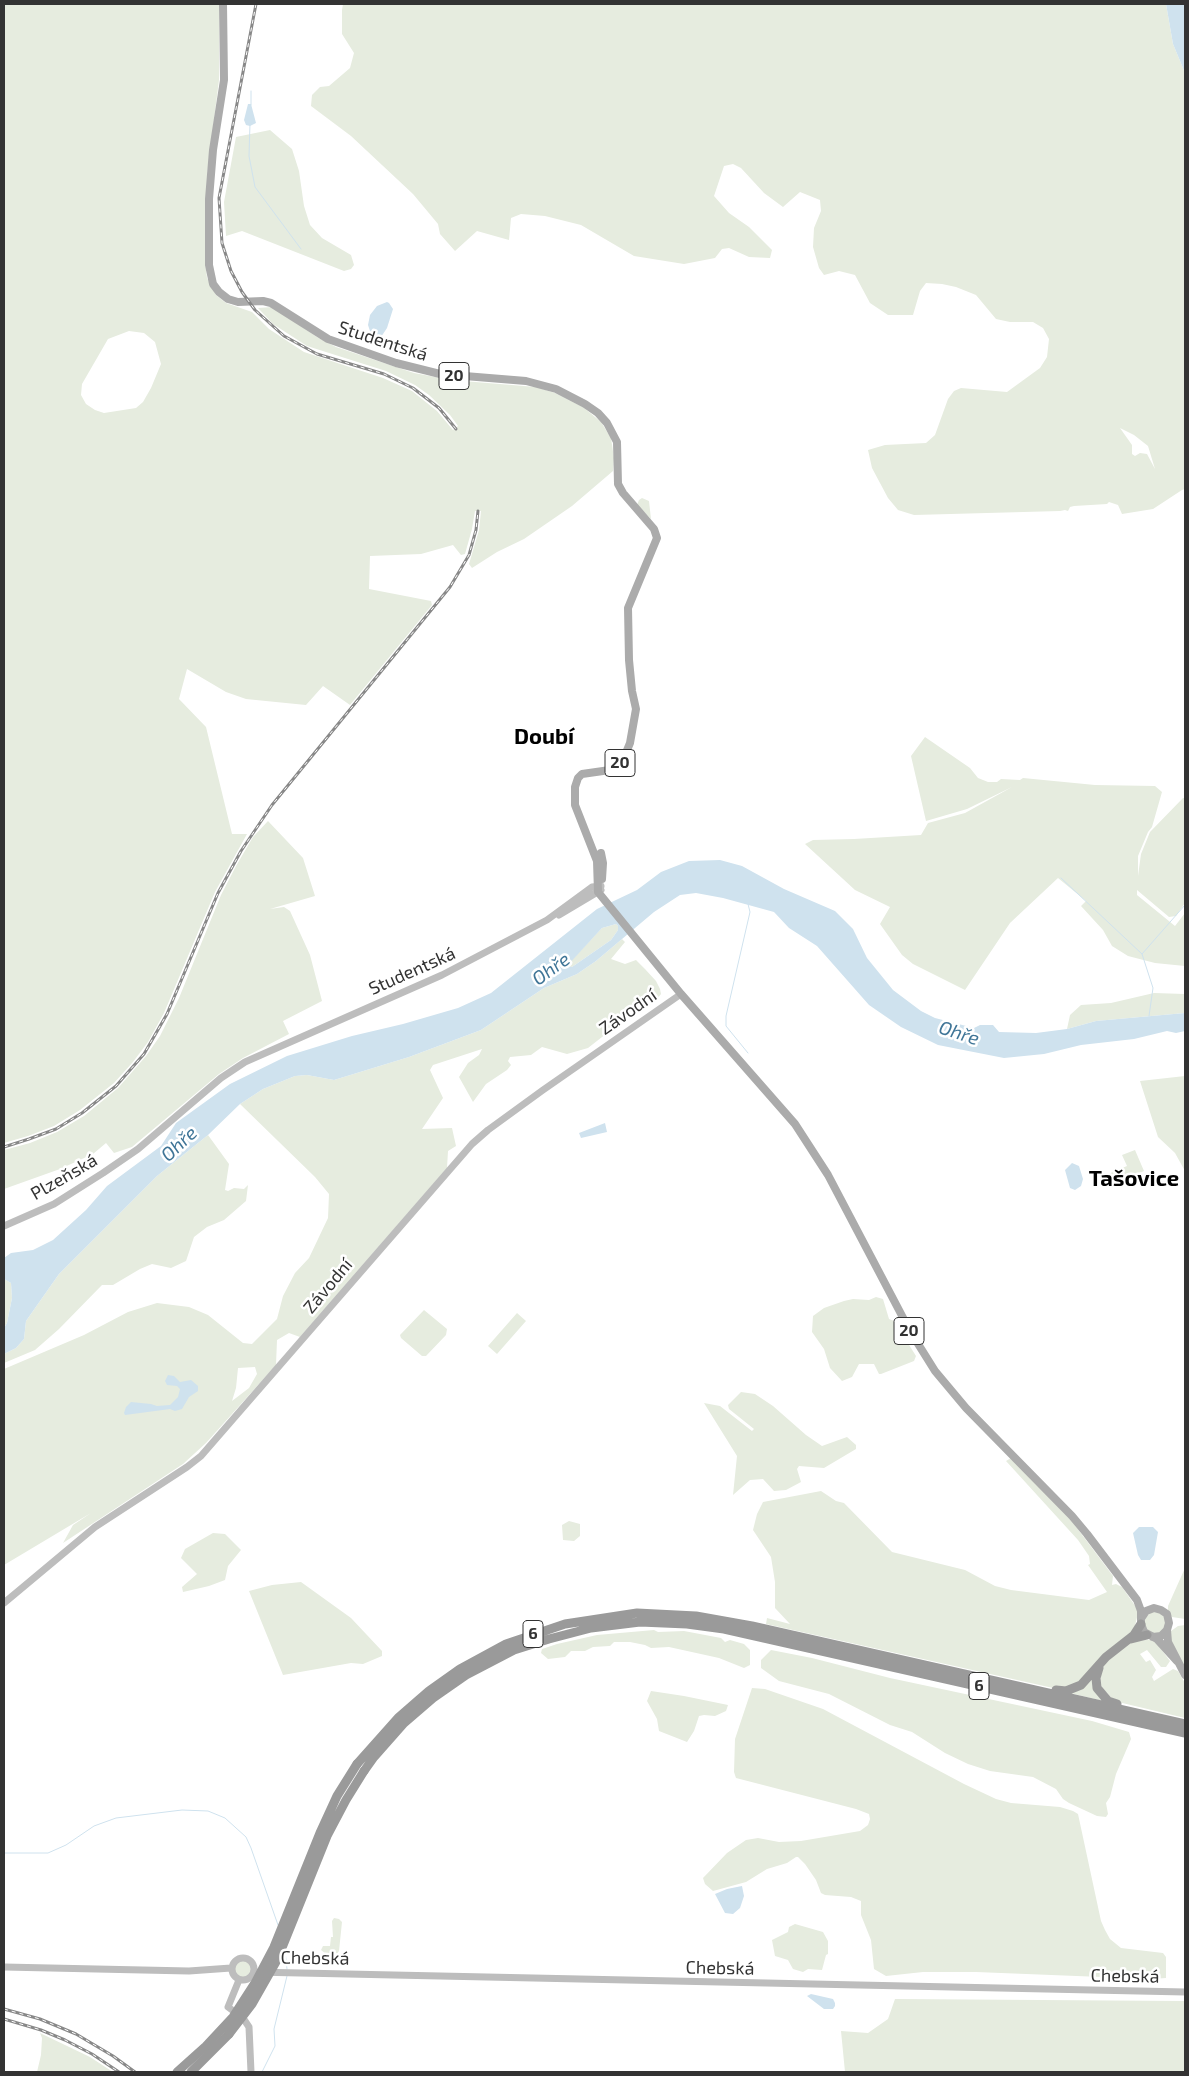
<!DOCTYPE html>
<meta charset="utf-8">
<style>
body{margin:0}
#map{position:relative;width:1189px;height:2076px;overflow:hidden;background:#fff;font-family:"Exo 2",sans-serif}
canvas{display:block}
.frame{position:absolute;inset:0;border:5px solid #333;pointer-events:none}
</style>
<div id="map">
<canvas width="1189" height="2076"></canvas>
<div class="frame"></div>
</div>
<script>
const context = document.querySelector('canvas').getContext('2d');
context.lineJoin = 'round';
function fillPath(path, color) {
  context.fillStyle = color;
  context.fill(path, 'evenodd');
}
function toPath(rows) {
  const path = new Path2D();
  for (const r of rows) {
    if (r.length === 3) {
      path.moveTo(r[0] + r[2], r[1]);
      path.arc(r[0], r[1], r[2], 0, 2 * Math.PI);
      continue;
    }
    path.moveTo(r[0], r[1]);
    for (let i = 2; i < r.length; i += 2) path.lineTo(r[i], r[i + 1]);
  }
  return path;
}
function strokePath(path, color, width, dash) {
  context.strokeStyle = color;
  context.lineWidth = width;
  context.lineCap = dash ? 'butt' : 'round';
  context.setLineDash(dash || []);
  context.stroke(path);
}
function write(font, color, halo, rows, align = 'center') {
  context.font = font + ' "Exo 2",sans-serif';
  context.lineWidth = 5;
  context.setLineDash([]);
  context.textBaseline = 'middle';
  context.strokeStyle = halo;
  context.fillStyle = color;
  for (const [text, x, y, turn = 0] of rows) {
    context.save();
    context.translate(x, y);
    context.rotate((+turn || 0) * Math.PI / 180);
    context.textAlign = isNaN(turn) ? turn : align;
    if (halo) context.strokeText(text, 0, 0);
    context.fillText(text, 0, 0);
    context.restore();
  }
}
fillPath(toPath([
 [4,4,219,4,219,80,207,175,205,261,207,278,216,295,226,303,252,312,269,329,304,352,383,378,412,391,437,411,453,430,458,426,450,415,429,395,415,385,386,371,307,346,273,324,258,308,272,307,317,337,336,347,414,373,451,380,536,387,555,393,583,407,601,422,611,438,614,458,613,471,572,506,524,539,497,552,472,568,469,564,479,530,481,511,475,511,472,529,465,554,461,555,453,545,421,554,370,556,369,589,431,601,432,605,350,705,323,686,306,705,246,699,226,692,187,669,179,699,206,727,232,834,247,834,215,892,164,1013,148,1042,133,1062,114,1083,80,1110,54,1126,28,1136,4,1143],
 [129,331,144,333,155,342,161,364,151,388,143,402,136,408,104,413,95,410,86,404,81,395,82,384,108,339],
 [343,4,1166,4,1173,44,1185,73,1185,489,1182,490,1153,509,1122,514,1118,505,1109,502,1107,504,1074,506,1070,507,1068,511,1065,510,1060,511,914,515,898,510,888,498,872,468,868,450,885,445,926,443,935,435,948,399,954,391,961,388,1007,392,1040,368,1047,357,1049,339,1043,328,1033,322,1010,322,996,319,976,295,956,287,942,284,926,283,920,291,913,315,888,315,870,303,855,275,839,271,824,275,819,268,813,247,814,228,821,211,820,200,800,192,783,207,764,193,741,168,733,164,724,166,714,196,729,213,749,227,772,250,770,258,749,257,729,248,722,249,715,258,684,264,634,256,581,225,545,216,521,214,511,218,509,240,477,231,455,251,440,234,438,224,413,194,351,136,311,106,312,95,320,87,329,86,350,68,354,53,342,34,342,10],
 [1120,428,1134,435,1148,446,1155,469,1147,454,1140,453,1135,456,1132,454,1132,445],
 [270,130,292,149,299,171,304,206,310,225,322,238,351,255,354,265,351,269,344,271,242,231,226,236,224,202,236,137],
 [642,498,649,501,651,519,637,505,639,500],
 [925,737,970,768,978,778,988,782,997,782,1001,779,1020,780,1023,778,1095,785,1155,786,1162,792,1152,827,1148,832,1138,856,1138,876,1141,854,1150,832,1183,798,1185,798,1185,903,1176,916,1169,917,1137,890,1137,895,1175,926,1185,913,1185,966,1155,963,1128,956,1112,946,1103,930,1081,906,1086,901,1058,878,1010,923,965,990,913,964,902,955,880,924,890,907,855,890,805,844,813,840,854,839,921,835,928,823,965,813,1012,787,967,809,926,821,911,756],
 [268,821,303,858,315,896,270,909,284,907,290,911,310,955,322,1001,283,1021,289,1034,243,1058,219,1074,132,1147,114,1153,106,1143,93,1154,60,1169,4,1189,4,1150,30,1143,57,1132,84,1116,118,1088,146,1056,160,1036,179,998,221,895,236,866,253,837],
 [616,924,618,926,618,930,611,940,572,967,566,966,602,928],
 [622,939,625,942,611,959,625,964,636,960,645,969,656,981,660,989,661,994,654,1003,625,1019,588,1048,567,1054,542,1047,531,1055,510,1057,508,1061,511,1065,507,1070,486,1084,473,1102,459,1077,468,1063,479,1055,482,1049,433,1065,430,1070,443,1098,422,1129,452,1128,456,1146,448,1151,447,1168,300,1337,289,1333,277,1340,276,1365,206,1443,183,1464,63,1543,73,1525,91,1513,4,1565,4,1369,84,1335,128,1312,157,1303,189,1307,208,1315,243,1343,252,1344,277,1319,283,1296,295,1273,309,1258,328,1218,329,1194,315,1177,240,1104,263,1089,295,1076,307,1075,334,1080,409,1057,481,1030,544,988,577,974,596,961],
 [255,1367,257,1374,249,1388,232,1401,236,1388,238,1368],
 [1154,993,1185,994,1185,1013,1096,1021,1067,1029,1070,1015,1081,1005,1111,1003],
 [1185,1076,1185,1171,1175,1153,1158,1137,1140,1081],
 [208,1135,229,1164,225,1190,228,1191,234,1188,244,1189,248,1185,246,1201,224,1220,207,1227,194,1237,186,1261,171,1268,152,1264,140,1269,113,1285,102,1285,59,1329,35,1350,4,1363,4,1354,16,1348,24,1339,26,1321,59,1274,157,1176],
 [1135,1150,1144,1171,1111,1186,1106,1175,1127,1166,1122,1155],
 [4,1279,11,1283,12,1298,7,1323,4,1328],
 [876,1297,883,1299,889,1319,894,1321,916,1356,914,1361,881,1374,879,1374,874,1364,859,1364,852,1377,842,1381,830,1368,824,1349,812,1332,813,1316,824,1308,844,1301,853,1299,869,1300],
 [424,1310,447,1329,446,1335,426,1356,422,1356,401,1338,400,1335],
 [517,1313,526,1321,497,1354,488,1346],
 [741,1392,755,1394,773,1406,806,1435,822,1446,847,1437,856,1445,856,1449,824,1468,799,1466,797,1469,801,1482,786,1490,774,1491,763,1479,750,1480,733,1495,737,1456,704,1403,720,1406,752,1431,754,1429,729,1409,728,1405],
 [1011,1458,1071,1520,1113,1576,1112,1585,1116,1584,1122,1587,1136,1607,1138,1613,1134,1630,1075,1686,1053,1688,766,1624,767,1618,790,1624,775,1608,775,1582,771,1557,753,1530,757,1514,763,1502,821,1491,836,1501,844,1503,892,1552,965,1570,995,1586,1011,1590,1089,1600,1107,1592,1088,1565,1090,1564,1089,1556,1078,1540,1006,1461],
 [569,1521,580,1524,580,1536,574,1541,563,1540,562,1525],
 [213,1533,225,1534,241,1550,228,1566,225,1580,209,1586,183,1592,182,1587,197,1574,181,1558,185,1549],
 [1185,1568,1185,1619,1172,1617,1168,1611,1168,1606],
 [301,1582,351,1618,382,1651,382,1656,363,1664,351,1663,283,1675,249,1591,272,1585],
 [1155,1623,11],
 [1185,1625,1185,1671,1171,1644,1171,1631,1178,1626],
 [654,1630,658,1632,684,1631,721,1638,725,1642,730,1640,744,1644,750,1650,750,1665,744,1668,719,1658,669,1647,651,1648,645,1645,630,1642,614,1642,610,1646,593,1647,585,1651,571,1651,565,1657,548,1659,541,1653,542,1649,557,1644,597,1635],
 [1145,1639,1155,1641,1170,1661,1166,1667,1161,1667,1147,1650,1140,1654,1146,1662,1150,1660,1156,1670,1152,1677,1154,1681,1173,1669,1178,1671,1185,1683,1185,1718,1114,1701,1100,1685,1101,1669,1106,1663,1117,1652,1135,1640],
 [771,1650,812,1658,890,1678,1092,1721,1129,1732,1131,1739,1116,1774,1110,1797,1106,1803,1108,1814,1106,1817,1097,1816,1069,1803,1063,1799,1056,1789,1033,1777,990,1771,968,1764,945,1753,912,1732,890,1725,829,1694,779,1681,761,1668,761,1660],
 [1093,1677,1103,1701,1070,1693],
 [752,1688,765,1689,823,1709,964,1784,996,1799,1011,1803,1060,1807,1073,1811,1078,1814,1101,1921,1105,1930,1110,1939,1121,1948,1163,1953,1166,1957,1166,1978,1152,1979,976,1972,923,1972,886,1976,874,1969,871,1940,861,1915,861,1901,851,1897,825,1895,821,1893,816,1880,805,1864,798,1857,796,1857,787,1863,767,1869,746,1882,713,1891,705,1884,703,1878,727,1853,746,1840,758,1838,779,1842,801,1841,860,1831,868,1825,870,1819,869,1814,856,1809,736,1778,734,1772,735,1739],
 [651,1691,684,1696,728,1705,726,1711,715,1716,704,1715,699,1716,694,1731,687,1742,659,1731,657,1719,647,1701],
 [334,1918,339,1919,342,1922,339,1951,336,1955,326,1954,321,1950,323,1946,330,1946,331,1937,333,1937,332,1921],
 [795,1924,823,1932,828,1941,828,1954,826,1955,822,1970,808,1969,803,1972,793,1969,788,1960,775,1956,772,1940,788,1932,789,1927],
 [243,1969,9],
 [895,1999,1185,2001,1185,2072,845,2072,841,2031,868,2033,888,2019],
 [40,2033,90,2057,113,2072,37,2072,41,2055,42,2038]
]), '#e6ecdf');
fillPath(toPath([
 [1166,4,1185,4,1185,73,1173,44],
 [248,104,251,104,256,123,250,126,246,125,244,120],
 [387,302,389,303,393,309,387,328,381,337,376,338,372,337,368,325,370,315,377,306],
 [720,860,742,866,784,889,835,911,853,929,867,958,893,990,921,1011,935,1018,974,1028,980,1025,993,1025,999,1032,1036,1033,1067,1029,1096,1021,1185,1013,1185,1031,1176,1033,1167,1031,1134,1039,1081,1045,1044,1054,1004,1058,938,1045,901,1027,869,1005,817,946,789,928,774,912,723,898,696,893,680,895,654,912,596,961,577,974,544,988,481,1030,409,1057,334,1080,307,1075,295,1076,263,1089,240,1104,208,1135,157,1176,59,1274,26,1321,24,1339,16,1348,4,1354,4,1328,7,1323,12,1298,11,1283,4,1279,4,1258,11,1253,33,1250,53,1240,86,1210,107,1186,161,1146,176,1123,230,1084,287,1056,352,1036,403,1024,458,1008,491,993,597,909,637,890,661,872,689,861],
 [616,924,618,926,618,930,611,940,572,967,567,966,602,928],
 [605,1123,607,1132,581,1138,579,1133],
 [1072,1163,1079,1166,1083,1179,1081,1186,1075,1190,1070,1188,1065,1170],
 [168,1375,174,1376,180,1382,191,1380,198,1386,198,1391,189,1397,182,1409,175,1411,170,1409,125,1415,124,1413,126,1407,131,1402,151,1404,157,1406,170,1405,178,1397,180,1389,177,1386,167,1385,165,1381],
 [1139,1527,1153,1527,1158,1532,1154,1555,1150,1560,1141,1560,1138,1555,1133,1533],
 [742,1886,744,1896,740,1908,733,1914,725,1913,715,1894,727,1889],
 [811,1994,833,1999,835,2003,835,2006,833,2009,824,2009,807,1996]
]), '#cfe2ee');
strokePath(toPath([
 [251,105,251,91],
 [250,124,249,156,255,187,301,249],
 [1061,878,1142,954],
 [1149,1016,1153,988,1142,954,1185,905],
 [748,1053,726,1026,726,1016,750,912,748,904],
 [4,1853,48,1853,66,1845,94,1826,116,1818,182,1810,208,1811,225,1818,246,1837,251,1848,278,1925],
 [285,1951,287,1969],
 [262,2072,275,2046,274,2029,287,1976]
]), '#cfe2ee', 1);
strokePath(toPath([
 [559,915,601,890],
 [4,1226,54,1204,103,1173,138,1149,221,1078,245,1062,442,975,547,920,592,887,601,886],
 [4,1603,95,1527,187,1467,201,1456,472,1144,488,1130,543,1090,681,994],
 [243,1969,11],
 [4,1967,189,1971,231,1968],
 [254,1972,1185,1992],
 [239,1980,228,2007,243,2018,249,2027,251,2072]
]), '#bdbdbd', 7);
strokePath(toPath([
 [223,4,224,80,213,150,209,199,209,265,213,284,219,292,228,299,238,302,263,301,271,303,328,339,396,363,440,374,526,381,556,389,585,404,598,413,607,423,617,442,618,484,623,493,654,529,657,538,628,608,629,660,632,691,636,709,630,743,623,760,617,766,610,770,582,774,578,778,575,787,575,805,597,861,598,892,681,994,795,1124,828,1175,910,1331,935,1371,966,1408,1072,1516,1087,1534,1137,1600,1141,1611,1141,1624,1144,1632,1157,1639,1177,1661],
 [601,853,603,863,602,879],
 [1142,1617,1146,1611,1154,1608,1161,1610,1167,1614,1169,1623,1167,1630,1161,1636,1153,1637],
 [1167,1630,1168,1642,1185,1675]
]), '#ababab', 8);
strokePath(toPath([
 [1131,1639,1147,1635],
 [1099,1668,1096,1678,1097,1688,1108,1701,1117,1704],
 [1056,1690,1066,1691,1081,1685,1106,1657,1134,1635,1141,1624],
 [357,1764,398,1718,429,1691,460,1669,506,1644,565,1624,637,1613,696,1616,752,1626,1185,1724],
 [364,1771,374,1757,404,1723,433,1698,466,1675,514,1650,549,1639,591,1628,640,1622,687,1624,724,1629,1185,1733],
 [191,2072,229,2034]
]), '#9a9a9a', 9);
const rail = toPath([
 [256,4,219,198,222,243,231,271,242,292,255,310,284,336,317,354,384,374,413,388,439,408,456,429],
 [4,1147,29,1139,56,1129,82,1113,116,1086,144,1054,167,1014,218,893,241,851,272,805,450,587,469,555,476,530,478,511],
 [4,2009,40,2019,76,2034,113,2056,135,2072],
 [4,2019,41,2030,65,2040,92,2054,119,2072]
]);
strokePath(rail, '#888', 3);
strokePath(rail, '#fff', 1, [4]);
strokePath(toPath([
 [229,2034,252,2004,277,1960,327,1836,346,1800,364,1771],
 [177,2072,206,2046,233,2017,255,1983,274,1947,320,1833,337,1796,357,1764]
]), '#9a9a9a', 9);
for (const [x, y, w] of [
 [454,376,30],
 [620,763,30],
 [909,1331,30],
 [533,1634,20],
 [979,1686,20]
]) {
  const box = new Path2D();
  box.roundRect(x - w / 2, y - 13.5, w, 27, 4);
  context.fillStyle = '#fff';
  context.fill(box);
  strokePath(box, '#333', 1);
}
write('bold 16px', '#333', null, [
 ["20",454,376],
 ["20",620,763],
 ["20",909,1331],
 ["6",533,1634],
 ["6",979,1686]
]);
write('18px', '#333', '#fff', [
 ["Studentská",383,341,18],
 ["Studentská",412,971,-24],
 ["Závodní",628,1012,-35],
 ["Plzeňská",64,1177,-30],
 ["Závodní",328,1286,-50],
 ["Chebská",315,1958,1],
 ["Chebská",720,1968,1],
 ["Chebská",1125,1976,1]
]);
write('italic 19px', '#3f7597', '#fff', [
 ["Ohře",551,969,-36],
 ["Ohře",959,1033,18],
 ["Ohře",179,1144,-43]
]);
write('bold 22px', '#000', '#fff', [
 ["Doubí",544,737],
 ["Tašovice",1134,1179]
]);
</script>
